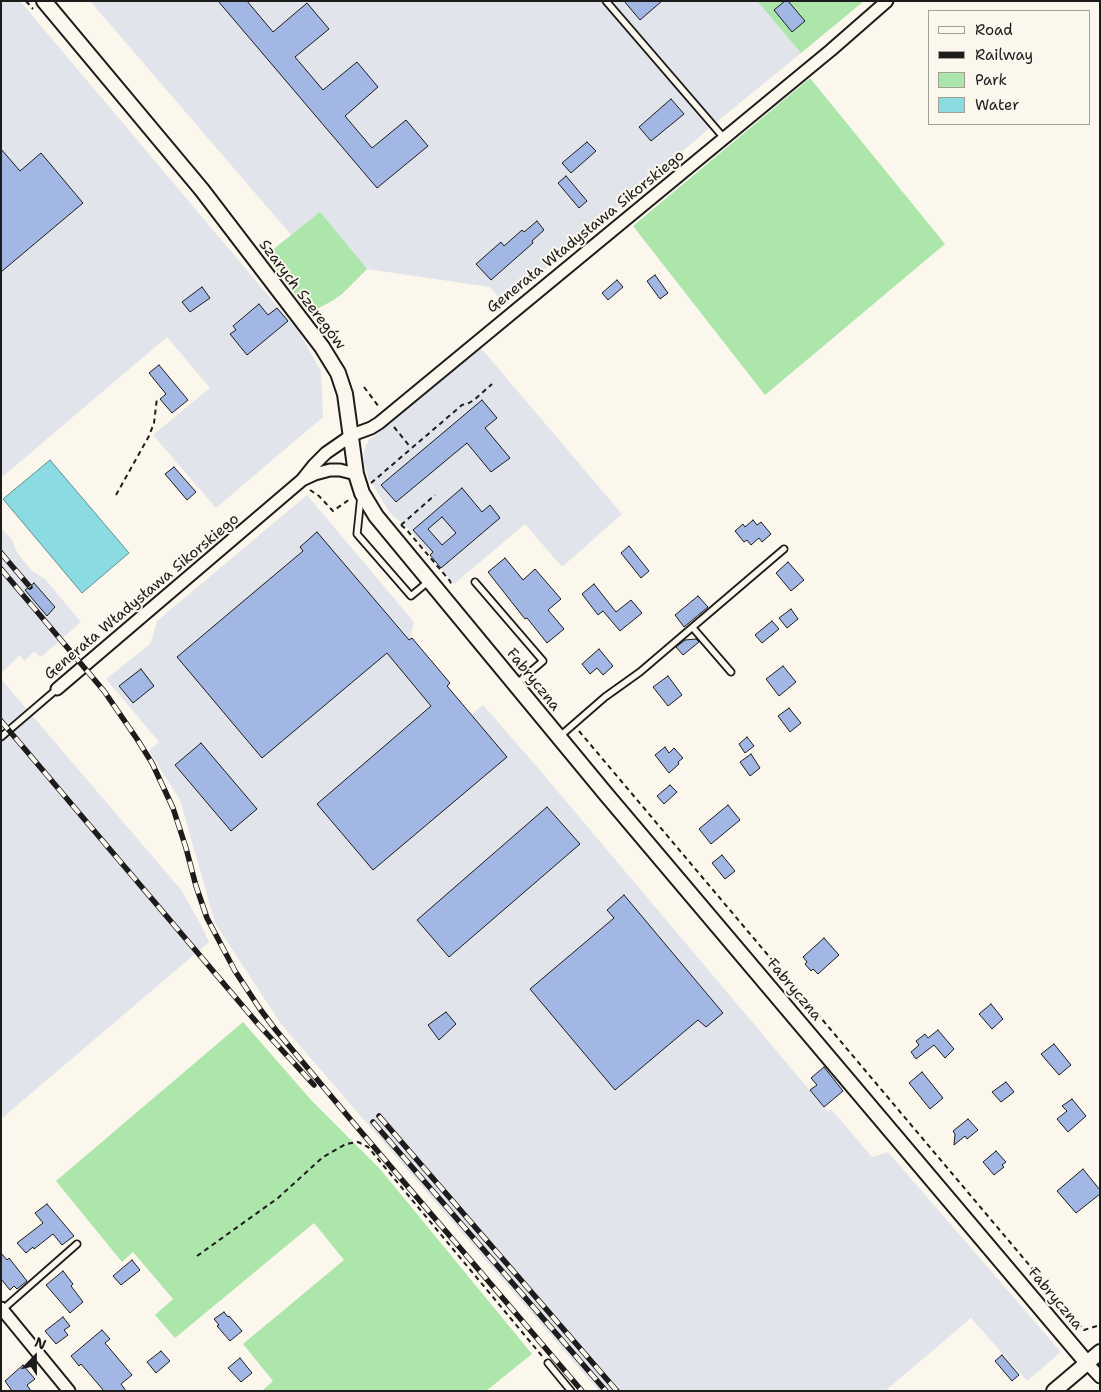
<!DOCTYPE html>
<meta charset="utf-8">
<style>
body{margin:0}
#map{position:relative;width:1101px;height:1392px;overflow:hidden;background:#fbf7ec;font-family:"Shantell Sans",sans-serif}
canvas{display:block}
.frame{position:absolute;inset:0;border:2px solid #1c1c1c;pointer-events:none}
.legend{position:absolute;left:928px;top:10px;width:162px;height:115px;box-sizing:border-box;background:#fbf7ec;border:1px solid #a29f99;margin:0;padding:6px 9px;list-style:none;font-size:15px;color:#1c1c1c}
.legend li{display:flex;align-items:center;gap:10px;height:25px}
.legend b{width:25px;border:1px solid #a29f99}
.north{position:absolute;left:10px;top:1332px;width:50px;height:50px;-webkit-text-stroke:4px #fbf7ec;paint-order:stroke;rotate:22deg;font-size:14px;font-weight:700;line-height:20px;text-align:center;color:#1c1c1c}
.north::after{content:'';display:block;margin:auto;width:18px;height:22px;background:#1c1c1c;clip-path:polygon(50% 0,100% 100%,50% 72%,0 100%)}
</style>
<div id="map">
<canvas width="1101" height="1392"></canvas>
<div class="frame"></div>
<ul class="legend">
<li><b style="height:6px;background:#fbf7ec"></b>Road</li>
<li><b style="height:6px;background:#1c1c1c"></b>Railway</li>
<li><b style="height:14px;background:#ace6aa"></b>Park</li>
<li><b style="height:14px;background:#8adbe2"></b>Water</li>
</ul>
<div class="north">N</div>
</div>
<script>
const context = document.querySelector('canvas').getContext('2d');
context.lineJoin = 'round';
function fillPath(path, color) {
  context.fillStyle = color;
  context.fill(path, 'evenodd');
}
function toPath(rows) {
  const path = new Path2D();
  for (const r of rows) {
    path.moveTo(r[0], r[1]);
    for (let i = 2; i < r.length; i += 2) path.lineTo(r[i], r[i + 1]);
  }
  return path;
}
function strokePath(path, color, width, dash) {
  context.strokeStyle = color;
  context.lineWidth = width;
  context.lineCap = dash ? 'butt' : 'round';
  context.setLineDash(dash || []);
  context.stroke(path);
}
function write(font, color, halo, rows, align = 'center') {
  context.font = font + ' "Shantell Sans",sans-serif';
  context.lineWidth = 4;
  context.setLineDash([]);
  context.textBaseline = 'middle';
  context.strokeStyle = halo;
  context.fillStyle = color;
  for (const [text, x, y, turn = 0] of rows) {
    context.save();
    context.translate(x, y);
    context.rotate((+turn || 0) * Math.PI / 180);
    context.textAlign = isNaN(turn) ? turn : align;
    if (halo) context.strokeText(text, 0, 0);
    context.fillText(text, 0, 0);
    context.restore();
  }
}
fillPath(toPath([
 [1,1,20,1,299,332,321,371,323,417,216,508,153,435,210,388,167,337,1,478],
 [90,1,757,1,801,53,719,120,504,304,490,287,367,269,342,294],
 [480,347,622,514,562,567,525,524,454,584,409,529,390,513,373,485,371,481,369,482,364,462,364,451,366,445,370,439],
 [307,495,414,622,410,636,447,686,471,715,483,705,538,768,828,1112,831,1109,872,1157,888,1152,1061,1352,1027,1381,971,1318,885,1391,599,1391,281,1024,215,923,180,800,149,751,159,742,106,679,151,643,157,621],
 [1,528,12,540,18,554,32,571,45,579,81,622,41,657,34,652,24,661,20,655,1,673],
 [1,679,182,891,203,929,209,942,1,1119]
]), '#e1e4ea');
fillPath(toPath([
 [757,1,864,1,801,53],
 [810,78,945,244,765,395,633,226],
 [320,212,367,269,342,294,332,301,309,313,266,255],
 [243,1022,312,1101,380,1169,532,1354,486,1391,262,1391,273,1381,243,1344,344,1260,314,1223,175,1338,155,1315,173,1299,133,1252,122,1262,56,1181]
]), '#ace6aa');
const water = toPath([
 [50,460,129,553,82,593,3,499,50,460]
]);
fillPath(water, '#8adbe2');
strokePath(water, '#5e8f93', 1);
const building = toPath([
 [218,1,247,1,273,32,307,3,329,29,295,57,323,90,357,62,378,87,345,116,372,148,406,120,428,146,377,188,218,1],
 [624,1,662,1,640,20,624,1],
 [785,1,788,1,805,21,792,32,774,10,785,1],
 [671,99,684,114,651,141,639,127,671,99],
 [587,142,596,151,571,173,562,163,587,142],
 [1,149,20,171,41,153,83,203,1,272,1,149],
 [566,176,587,201,579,208,558,183,566,176],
 [537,221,544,230,532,241,533,243,491,280,476,264,501,242,504,246,522,230,524,232,537,221],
 [655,275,668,293,660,299,647,281,655,275],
 [617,280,623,287,608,300,602,293,617,280],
 [202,287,210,298,190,312,182,302,202,287],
 [259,304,268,315,277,308,288,321,247,355,230,334,236,330,233,326,259,304],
 [159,365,188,400,172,413,160,399,166,394,149,373,159,365],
 [482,400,497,418,485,428,510,458,491,472,467,443,396,502,381,485,482,400],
 [174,467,196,492,187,500,165,474,174,467],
 [462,488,482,512,490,505,500,518,441,568,430,555,433,552,413,530,462,488],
 [442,517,456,533,442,545,428,529,442,517],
 [753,520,757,525,761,522,771,534,762,542,759,538,751,545,747,540,744,542,735,531,743,524,745,527,753,520],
 [317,532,409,640,412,638,450,683,447,686,507,757,373,870,317,804,431,706,387,653,262,758,177,657,303,551,300,547,317,532],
 [629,546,649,571,641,578,621,553,629,546],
 [505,558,523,580,535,569,561,599,548,610,564,629,547,643,527,618,525,619,488,572,505,558],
 [788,562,804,580,791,591,776,573,788,562],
 [34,583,55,607,47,616,25,590,34,583],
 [594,584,616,612,631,600,642,613,620,631,603,611,598,615,582,594,594,584],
 [698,596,708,607,684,627,675,615,698,596],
 [791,609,798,619,787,628,779,618,791,609],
 [772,621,779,629,762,643,755,635,772,621],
 [696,639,699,642,683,655,676,647,685,640,696,639],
 [599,649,613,666,603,675,597,668,590,674,582,664,599,649],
 [783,666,796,682,779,696,766,679,783,666],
 [141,669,154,686,133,703,119,686,141,669],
 [668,676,682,695,668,706,653,687,668,676],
 [789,708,801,723,790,732,778,716,789,708],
 [747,737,754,746,745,753,739,744,747,737],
 [201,743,257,809,231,831,175,765,201,743],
 [665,747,669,753,674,748,683,758,678,762,679,764,669,773,655,755,665,747],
 [751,754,760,768,750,776,740,762,751,754],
 [670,785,677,792,664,804,657,796,670,785],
 [728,805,740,820,711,844,699,829,728,805],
 [547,807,580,844,449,957,417,920,547,807],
 [722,855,735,871,725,879,712,863,722,855],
 [624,895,723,1013,706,1027,698,1020,615,1090,530,989,614,918,607,910,624,895],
 [824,938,839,955,818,974,813,969,811,971,805,964,807,962,803,957,824,938],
 [991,1004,1003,1019,992,1029,979,1014,991,1004],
 [446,1012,456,1024,439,1040,428,1025,446,1012],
 [938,1030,954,1049,945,1058,934,1045,916,1059,911,1052,919,1045,916,1041,925,1034,928,1038,938,1030],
 [1054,1044,1071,1065,1059,1075,1041,1054,1054,1044],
 [824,1067,843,1091,824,1107,810,1090,817,1085,811,1078,824,1067],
 [922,1072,943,1098,930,1109,909,1083,922,1072],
 [1006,1082,1014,1092,1001,1102,992,1092,1006,1082],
 [1072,1099,1086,1116,1068,1132,1057,1119,1067,1111,1062,1106,1072,1099],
 [968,1119,978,1130,967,1139,965,1136,954,1145,955,1134,953,1131,968,1119],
 [996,1151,1006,1162,1002,1165,1004,1167,994,1175,983,1162,996,1151],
 [1083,1169,1100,1190,1100,1194,1076,1213,1057,1191,1083,1169],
 [47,1204,74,1236,62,1245,53,1234,34,1249,33,1247,26,1253,17,1243,43,1223,35,1213,47,1204],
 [1,1253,7,1260,9,1258,27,1281,17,1289,14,1286,10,1290,1,1279,1,1253],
 [132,1260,140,1270,121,1285,113,1276,132,1260],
 [63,1271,73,1284,71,1286,83,1302,70,1313,46,1285,63,1271],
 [224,1312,228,1317,229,1316,242,1331,230,1341,217,1326,219,1325,214,1319,224,1312],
 [63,1317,70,1326,64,1330,68,1335,56,1344,45,1331,63,1317],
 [102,1330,110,1339,105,1343,132,1375,121,1384,126,1391,104,1391,81,1364,79,1366,71,1356,102,1330],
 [161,1351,170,1361,156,1373,147,1362,161,1351],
 [1002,1355,1019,1375,1012,1381,995,1361,1002,1355],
 [240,1358,252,1373,241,1382,228,1368,240,1358],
 [23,1365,35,1379,27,1385,31,1391,12,1391,5,1381,23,1365]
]);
fillPath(building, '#a3b7e5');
strokePath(building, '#1c1c1c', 1);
const service = toPath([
 [606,1,724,138],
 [361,496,357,534,411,596,429,581],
 [475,582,543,661,516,684],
 [693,628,731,672],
 [1,737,57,689],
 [559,737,605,697,640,672,784,549],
 [2,1310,77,1244],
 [548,1363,571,1391]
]);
const minor = toPath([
 [302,480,314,465,326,453,352,435,371,428,379,423,831,50,887,1],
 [57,689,302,480,315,474,330,470,340,470,356,474],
 [1,1308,69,1391],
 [1087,1363,1100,1377]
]);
const tertiary = toPath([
 [44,1,202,190,322,347,338,373,345,394,356,474,362,493,376,516,605,793,1087,1363],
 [1054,1391,1100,1352]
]);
strokePath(service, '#1c1c1c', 9);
strokePath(minor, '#1c1c1c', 15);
strokePath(tertiary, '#1c1c1c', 18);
strokePath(toPath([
 [26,1,33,9],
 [364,387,379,407],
 [394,427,411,448],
 [371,483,462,405,469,403,474,400,492,384],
 [310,490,319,496,333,511,350,499],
 [116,495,149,436,154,423,157,398],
 [401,525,406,529,450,581,452,586],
 [401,525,435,495],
 [579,731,1084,1330,1100,1325],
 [197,1256,278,1198,323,1157,346,1144,358,1142,368,1147,542,1356]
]), '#1c1c1c', 2, [5, 4]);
strokePath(service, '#fbf7ec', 5.5);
strokePath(minor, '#fbf7ec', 11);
strokePath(tertiary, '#fbf7ec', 14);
const rail = toPath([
 [1,553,30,587],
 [1,569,104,691,137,739,152,763,173,808,186,848,196,886,207,918,235,971,260,1009,275,1029,351,1120,582,1391],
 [1,721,258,1024,314,1085],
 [379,1116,617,1391],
 [373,1122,606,1391]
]);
strokePath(rail, '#1c1c1c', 5.5);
strokePath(rail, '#fbf7ec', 4, [11]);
write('15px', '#1c1c1c', '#fbf7ec', [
 ["Generała Władysława Sikorskiego",586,232,-39],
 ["Szarych Szeregów",302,295,53],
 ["Generała Władysława Sikorskiego",142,597,-40],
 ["Fabryczna",533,680,51],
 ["Fabryczna",794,990,50],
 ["Fabryczna",1055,1299,50]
]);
</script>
